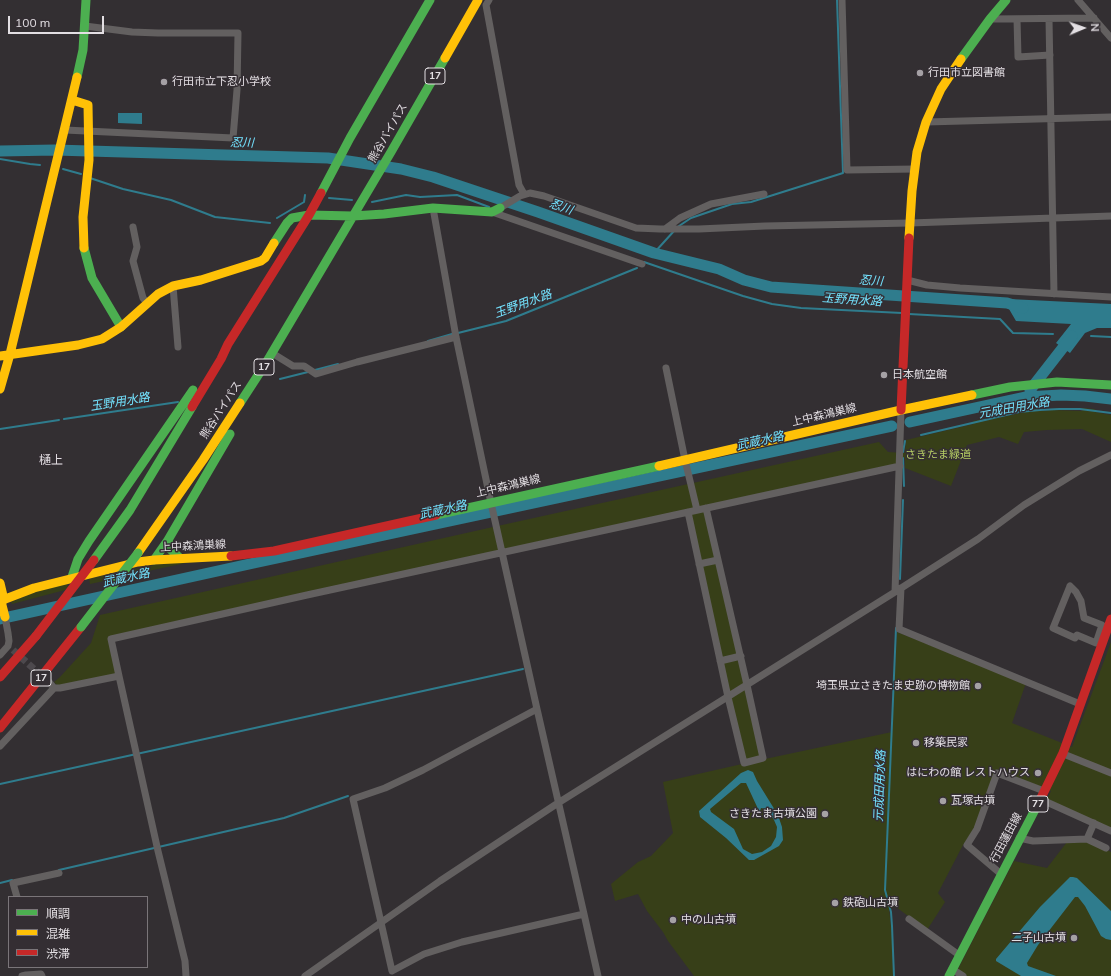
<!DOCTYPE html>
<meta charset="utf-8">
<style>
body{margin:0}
#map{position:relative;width:1111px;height:976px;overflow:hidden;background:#332f32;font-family:Mulish,"Noto Sans JP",sans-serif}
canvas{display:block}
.legend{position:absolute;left:8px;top:896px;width:140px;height:72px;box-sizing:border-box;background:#342e33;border:1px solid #7a7579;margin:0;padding:5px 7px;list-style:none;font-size:12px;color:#e3dfe3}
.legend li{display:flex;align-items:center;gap:8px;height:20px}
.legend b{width:20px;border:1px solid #7a7579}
.north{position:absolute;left:1063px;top:8px;width:40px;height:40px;-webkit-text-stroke:3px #342e33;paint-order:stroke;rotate:88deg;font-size:11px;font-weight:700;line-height:16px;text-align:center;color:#e3dfe3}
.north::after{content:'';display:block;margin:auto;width:14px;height:18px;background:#e3dfe3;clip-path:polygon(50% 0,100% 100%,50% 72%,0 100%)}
.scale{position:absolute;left:8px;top:16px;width:96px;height:18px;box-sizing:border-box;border:2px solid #e3dfe3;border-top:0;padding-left:5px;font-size:12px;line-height:14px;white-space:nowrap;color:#e3dfe3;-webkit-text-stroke:3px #342e33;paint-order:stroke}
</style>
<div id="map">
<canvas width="1111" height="976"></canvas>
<ul class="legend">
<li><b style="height:5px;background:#4caf50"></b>順調</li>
<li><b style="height:5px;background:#ffc107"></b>混雑</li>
<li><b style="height:5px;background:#c62828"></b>渋滞</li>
</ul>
<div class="north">N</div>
<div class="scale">100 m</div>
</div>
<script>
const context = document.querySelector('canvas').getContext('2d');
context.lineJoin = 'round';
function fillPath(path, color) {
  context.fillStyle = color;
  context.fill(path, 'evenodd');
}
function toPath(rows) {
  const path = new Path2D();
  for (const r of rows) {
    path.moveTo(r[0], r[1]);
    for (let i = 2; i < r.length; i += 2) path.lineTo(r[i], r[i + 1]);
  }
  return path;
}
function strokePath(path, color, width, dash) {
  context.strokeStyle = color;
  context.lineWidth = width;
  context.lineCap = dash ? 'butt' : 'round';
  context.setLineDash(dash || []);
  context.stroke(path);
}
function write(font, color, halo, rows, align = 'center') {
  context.font = font + ' Mulish,"Noto Sans JP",sans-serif';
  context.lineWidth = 3;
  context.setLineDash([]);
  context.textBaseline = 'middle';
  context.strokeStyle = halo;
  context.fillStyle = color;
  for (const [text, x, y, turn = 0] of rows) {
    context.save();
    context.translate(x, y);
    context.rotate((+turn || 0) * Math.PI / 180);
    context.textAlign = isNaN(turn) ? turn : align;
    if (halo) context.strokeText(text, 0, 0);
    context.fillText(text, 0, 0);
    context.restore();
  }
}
fillPath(toPath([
 [1082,408,1095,409,1095,412,1111,415,1111,442,1082,429,1047,430,1024,432,1018,444,999,437,967,445,951,486,905,468,905,458,896,458,896,464,708,505,765,759,892,732,897,632,1026,683,1012,723,1072,747,1111,642,1111,829,1047,799,1051,791,997,769,975,829,963,845,938,893,945,902,927,930,896,907,889,909,892,935,893,976,694,976,668,941,663,932,647,911,638,894,615,901,611,884,638,862,651,856,673,833,663,782,742,764,685,511,110,637,116,674,58,686,54,682,60,677,91,643,100,615,493,527,879,442,888,452,905,453,906,440,973,424,973,421,982,419,983,421,1021,413,1021,411,1038,409,1039,411,1052,410,1082,411],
 [198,562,186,563,134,574,134,570,135,569,164,563],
 [113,573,113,579,90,584,89,579],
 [67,584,68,587,65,590,12,604,11,602,38,591],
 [1088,841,1111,852,1111,976,967,976,962,973,958,969,1014,861,1047,868,1067,842]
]), '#373f18');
fillPath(toPath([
 [118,113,142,113,142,124,118,123],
 [1009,299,1111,304,1111,328,1097,328,1085,333,1070,353,1056,343,1071,324,1016,321,1009,309],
 [748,770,753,772,757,781,778,815,782,827,783,840,779,846,754,860,749,860,726,838,700,817,699,811,741,773],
 [741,783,746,783,759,811,760,811,761,808,771,810,770,814,774,820,777,827,776,837,771,846,762,852,752,854,743,849,734,829,711,812,710,809],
 [1070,877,1073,877,1077,878,1111,911,1111,940,1106,939,1101,936,1085,906,1078,897,1075,897,1038,945,1027,963,1028,966,1056,976,1021,976,996,961,996,959,1040,907]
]), '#2f7c8d');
strokePath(toPath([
 [0,159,30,164,40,165],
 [63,169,81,174],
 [90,178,123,189,171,200,215,217,270,223],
 [329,198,352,200],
 [372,202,406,195,420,197,457,195,489,207],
 [277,218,304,202,305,195],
 [679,226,691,218,732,204,751,202,843,173,837,0],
 [654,253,674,231],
 [644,262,743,296,772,304,801,308,902,313],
 [909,314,1000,319,1013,333,1053,334],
 [458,333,506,321,637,268],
 [1091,336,1111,337],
 [428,341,452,334],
 [315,370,338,364],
 [280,379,308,372],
 [64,419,178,402],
 [0,429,59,420],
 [921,435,1019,412,1040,410,1059,409,1080,409,1111,413],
 [903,452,905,441],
 [903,458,904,486],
 [900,579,903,500],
 [0,784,523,669],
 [59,870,258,824,284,818,348,796],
 [0,883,12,880],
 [894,976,892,926,891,912,885,890,896,628]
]), '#2f7c8d', 2);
strokePath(toPath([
 [0,151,55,150,328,158,401,169,433,177,538,212,654,253,719,269,744,280,771,287,1007,303,1023,308],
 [1030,390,1072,336],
 [910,422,1025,397,1061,395,1085,396,1111,399],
 [0,619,254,563,892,426]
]), '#2f7c8d', 11);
strokePath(toPath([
 [13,650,43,677]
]), '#4d494d', 7, [7, 3.5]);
strokePath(toPath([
 [489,0,486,5,519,185,524,194],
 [842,0,847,170,915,169],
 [1078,0,1111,38],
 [990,19,1094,18],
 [1017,19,1018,57,1050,55],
 [1049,19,1054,294],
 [926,122,1111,117],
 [65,130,233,138,237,90,238,33,158,33,132,32,85,26],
 [433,208,456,337,491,503,537,709,423,770,385,788,353,799,392,971,424,954,462,942,584,914,598,976],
 [500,208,520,196,530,193,544,196,636,228,660,229,699,229,765,226,910,223,1111,216],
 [492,212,642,264],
 [133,227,137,247,133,261,143,298,147,303],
 [665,229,680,218,711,204,764,194],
 [907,280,927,285,960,288,1111,297],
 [173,286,178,347],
 [272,353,293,366,304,366,316,374,357,362,456,337],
 [666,368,685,460,697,510],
 [688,512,728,697,744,763,763,758,747,685,706,508],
 [699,564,718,560],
 [1070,586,1076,592,1081,601,1084,618,1102,625,1096,643,1077,635,1075,638,1053,628,1070,586],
 [901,588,899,629,1080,704],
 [895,592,901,410],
 [0,655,8,646,9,641,8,633,5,617],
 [720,661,741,656],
 [119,676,158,851,185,961,186,976],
 [49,682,54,688,60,688,119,676,111,639,307,595,900,466],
 [537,709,584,914],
 [0,746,54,688],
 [1066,755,1111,773],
 [1040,799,1111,831],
 [1019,838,1033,841,1087,839,1106,848],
 [1087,839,1094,823],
 [1001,874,967,845,977,829,997,773,1044,791],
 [17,897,13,883,59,873],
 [909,919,959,955],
 [952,969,963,976],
 [22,976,26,975,41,974,42,976],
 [305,976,440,881,558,803,895,592,978,539,1024,505,1079,471,1111,455]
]), '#636060', 7);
strokePath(toPath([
 [961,59,990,19,1006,0],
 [77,77,83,50,86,0],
 [321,193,350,138,430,0],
 [274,243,287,223,292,218,309,215,353,216,384,214,433,208,492,212,500,208],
 [84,248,92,278,121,327],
 [972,395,1010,387,1057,382,1111,385],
 [240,403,266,363,391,152,445,58],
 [436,515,659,466],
 [168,540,170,549,180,558],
 [94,560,130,510,192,407],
 [154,560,168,540,230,434],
 [72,577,78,559,89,541,193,390],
 [949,976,1041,798]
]), '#4caf50', 9);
strokePath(toPath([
 [445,58,478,0],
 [72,100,88,105,89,160,83,217,84,248],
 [909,238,912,191,917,152,926,122,941,89,961,59],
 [0,356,78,345,102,339,121,327,158,294,173,286,201,280,261,261,265,258,274,243],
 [0,389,10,354,77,77],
 [659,466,901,410,972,395],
 [138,553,203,460,240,403],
 [0,583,4,600],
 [0,601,34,588,138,562,154,560,231,556],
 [1,601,5,617]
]), '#ffc107', 9);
strokePath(toPath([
 [192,407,221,359,228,344,309,215,321,193],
 [901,410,909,238],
 [231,556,274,551,436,515],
 [0,677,36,636],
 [0,728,81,627],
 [1041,798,1063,753,1111,619]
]), '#c62828', 9);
strokePath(toPath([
 [81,627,138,553]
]), '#4caf50', 9);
strokePath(toPath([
 [36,636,94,560]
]), '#c62828', 9);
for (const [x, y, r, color] of [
 [920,73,4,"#a5a1a5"],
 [164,82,4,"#a5a1a5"],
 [884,375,4,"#a5a1a5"],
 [978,686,4,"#a5a1a5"],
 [916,743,4,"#a5a1a5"],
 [1038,773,4,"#a5a1a5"],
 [943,801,4,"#a5a1a5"],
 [825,814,4,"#a5a1a5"],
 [835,903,4,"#a5a1a5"],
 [673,920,4,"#a5a1a5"],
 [1074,938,4,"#a5a1a5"]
]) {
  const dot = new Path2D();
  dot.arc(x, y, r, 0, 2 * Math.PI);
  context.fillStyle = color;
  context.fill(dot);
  strokePath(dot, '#342e33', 1.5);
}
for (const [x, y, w] of [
 [435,76,20],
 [264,367,20],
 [41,678,20],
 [1038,804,20]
]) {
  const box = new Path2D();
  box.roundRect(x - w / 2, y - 8, w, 16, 3);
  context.fillStyle = '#342e33';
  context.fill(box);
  strokePath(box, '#e3dfe3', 1);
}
write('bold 10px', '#e3dfe3', null, [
 ["17",435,76],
 ["17",264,367],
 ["17",41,678],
 ["77",1038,804]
]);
write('11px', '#e3dfe3', '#342e33', [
 ["行田市立図書館",928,73],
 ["行田市立下忍小学校",172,82],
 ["日本航空館",892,375],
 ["埼玉県立さきたま史跡の博物館",970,686,"right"],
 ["移築民家",924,743],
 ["はにわの館 レストハウス",1030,773,"right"],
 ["瓦塚古墳",951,801],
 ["さきたま古墳公園",817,814,"right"],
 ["鉄砲山古墳",843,903],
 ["中の山古墳",681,920],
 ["二子山古墳",1066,938,"right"]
], 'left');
write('11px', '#e3dfe3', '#342e33', [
 ["熊谷バイパス",388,133,-60],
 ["熊谷バイパス",221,410,-57],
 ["上中森鴻巣線",824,415,-13],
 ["上中森鴻巣線",508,486,-13],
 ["上中森鴻巣線",193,546,-3],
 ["行田蓮田線",1006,838,-62]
]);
write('11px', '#b6ce64', '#342e33', [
 ["さきたま緑道",938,455]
]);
write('italic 12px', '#73e3fe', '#342e33', [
 ["忍川",242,143,2],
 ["忍川",561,207,19],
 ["忍川",871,281,4],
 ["玉野用水路",852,300,4],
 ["玉野用水路",523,304,-20],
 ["玉野用水路",120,402,-9],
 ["元成田用水路",1014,408,-10],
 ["武蔵水路",760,441,-12],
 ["武蔵水路",443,510,-12],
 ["武蔵水路",126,578,-12],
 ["元成田用水路",880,786,-88]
]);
write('12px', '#e3dfe3', '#342e33', [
 ["樋上",51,460]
]);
</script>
